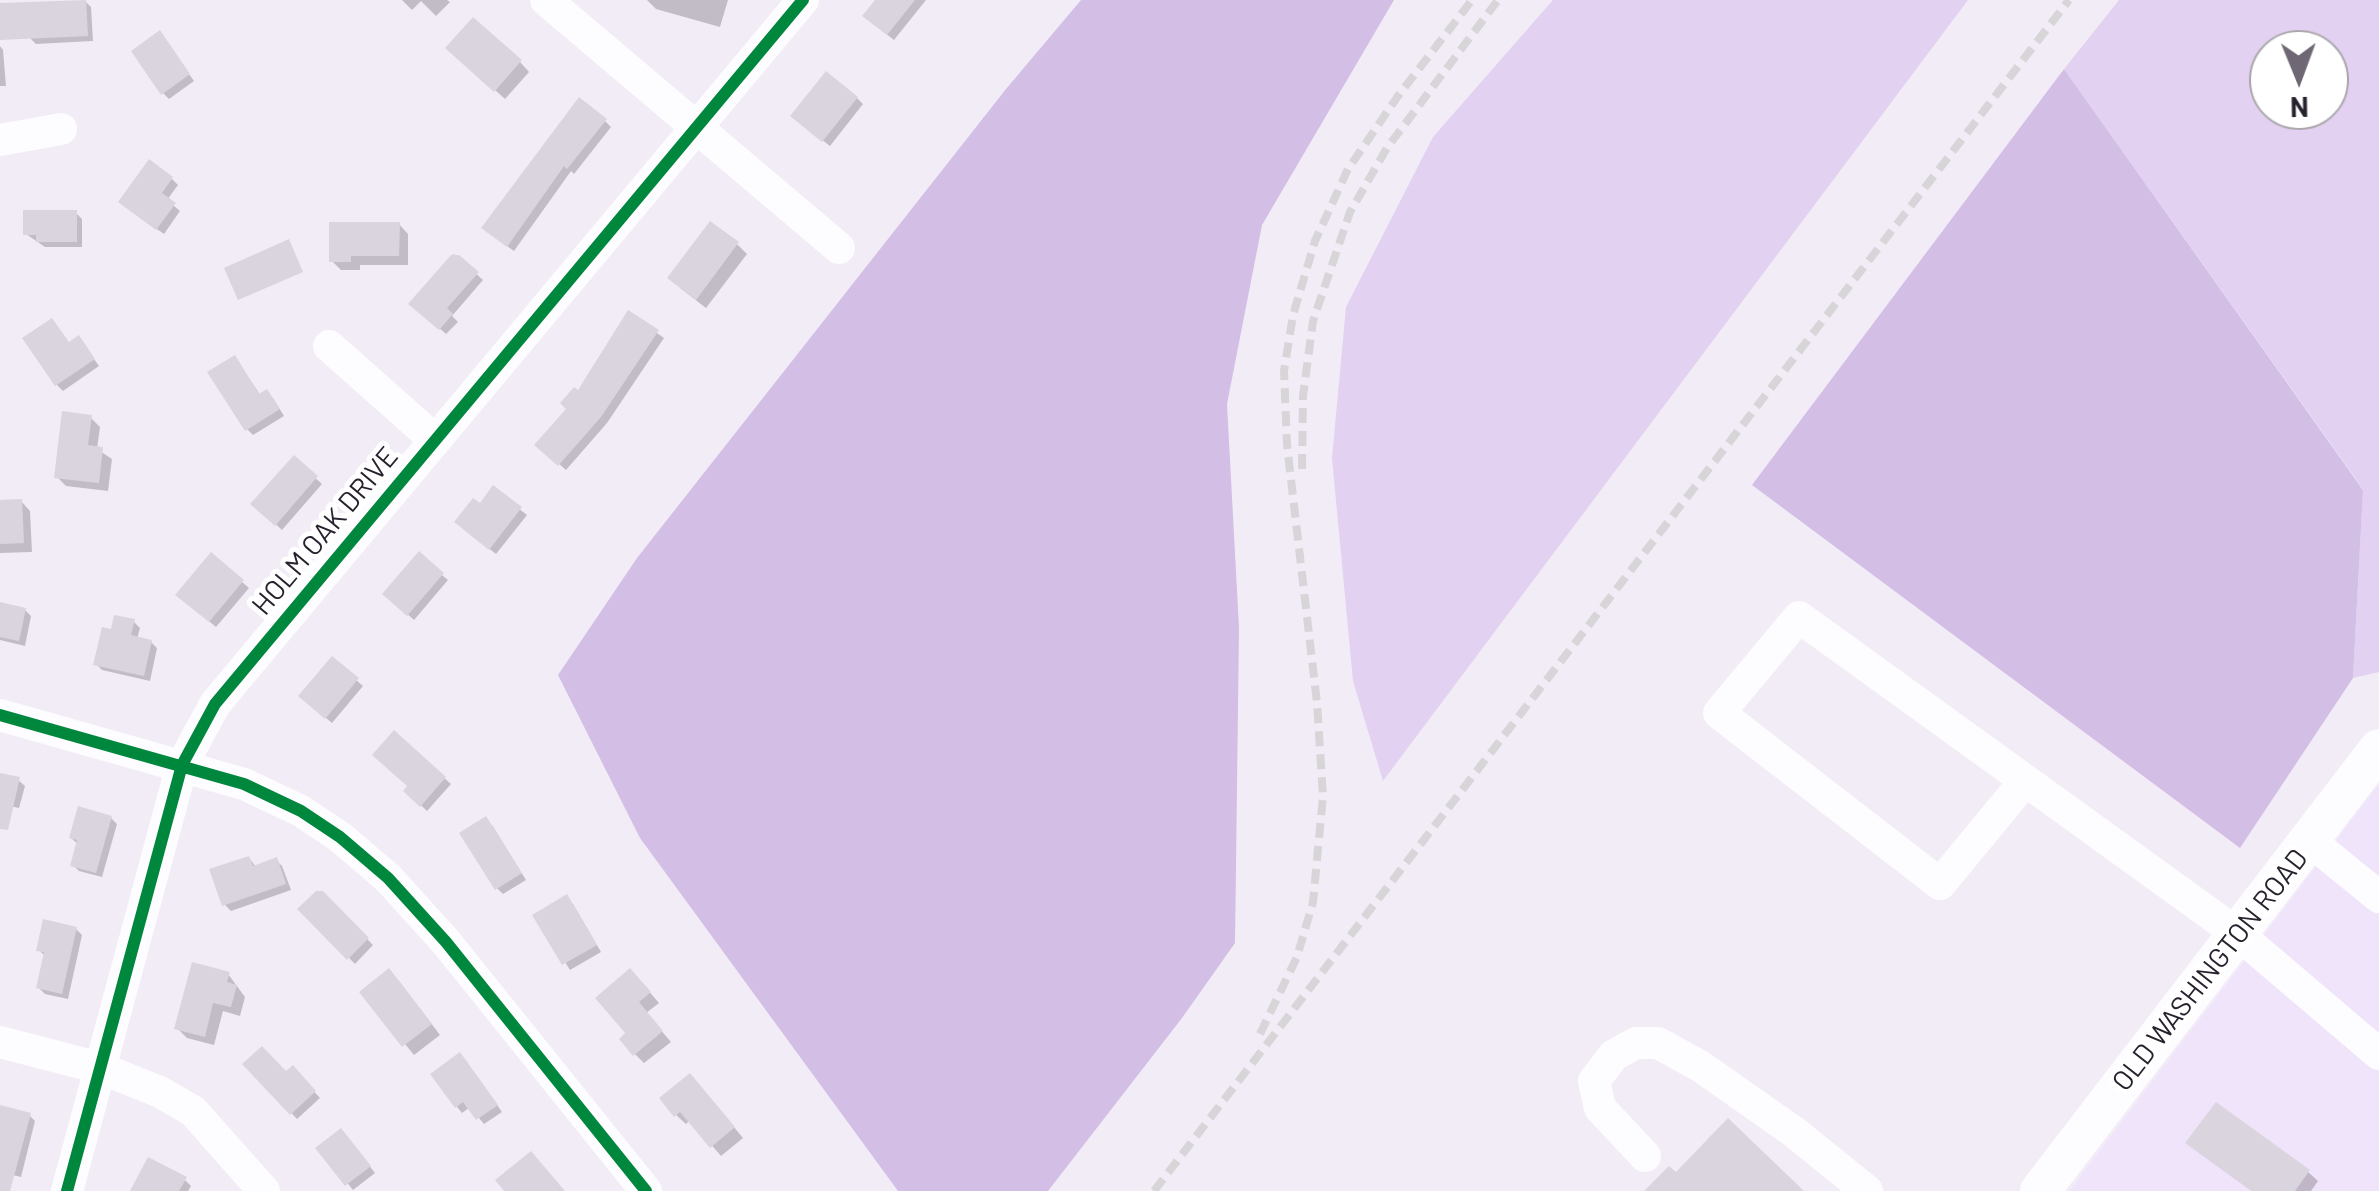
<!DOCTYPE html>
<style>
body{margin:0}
#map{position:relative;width:2379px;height:1191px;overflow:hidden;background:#f2ecf7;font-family:Barlow,sans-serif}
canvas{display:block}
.north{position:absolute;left:2249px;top:30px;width:100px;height:100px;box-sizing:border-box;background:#fff;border:2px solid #a9a6ab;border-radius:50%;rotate:179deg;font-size:28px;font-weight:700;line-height:40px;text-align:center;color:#28212e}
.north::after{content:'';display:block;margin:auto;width:35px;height:45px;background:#6f6874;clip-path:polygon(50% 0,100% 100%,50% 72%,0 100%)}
</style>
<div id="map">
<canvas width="2379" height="1191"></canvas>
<div class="north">N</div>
</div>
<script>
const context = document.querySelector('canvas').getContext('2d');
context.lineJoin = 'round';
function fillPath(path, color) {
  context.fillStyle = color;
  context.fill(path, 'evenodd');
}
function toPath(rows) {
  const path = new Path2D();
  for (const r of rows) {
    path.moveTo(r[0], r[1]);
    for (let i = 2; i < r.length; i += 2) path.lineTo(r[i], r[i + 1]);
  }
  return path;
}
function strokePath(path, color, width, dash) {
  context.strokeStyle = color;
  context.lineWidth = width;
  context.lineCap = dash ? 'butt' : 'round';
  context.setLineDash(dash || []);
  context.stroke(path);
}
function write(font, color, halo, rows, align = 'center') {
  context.font = font + ' Barlow,sans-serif';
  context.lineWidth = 10;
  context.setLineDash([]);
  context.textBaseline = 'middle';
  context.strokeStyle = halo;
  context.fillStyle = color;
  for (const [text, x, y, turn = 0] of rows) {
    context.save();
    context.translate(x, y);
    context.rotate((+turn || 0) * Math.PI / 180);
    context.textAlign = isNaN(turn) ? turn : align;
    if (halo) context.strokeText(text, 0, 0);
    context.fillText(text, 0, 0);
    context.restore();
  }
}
fillPath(toPath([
 [2379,784,2379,1191,2069,1191]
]), '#f0e4fb');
fillPath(toPath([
 [1553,0,1968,0,1383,781,1353,681,1332,458,1346,307,1433,137],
 [2119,0,2379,0,2379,672,2353,678,2363,489,2064,69],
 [2269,50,2329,50,2329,110,2269,110]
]), '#e2d1f1');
fillPath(toPath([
 [1081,0,1394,0,1262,225,1227,404,1239,628,1235,943,1182,1018,1048,1191,898,1191,640,838,558,675,637,558,1006,89],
 [2064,69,2363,490,2353,678,2240,848,1752,485]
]), '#d3bee6');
fillPath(toPath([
 [402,0,447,0,450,2,436,16,421,1,412,10],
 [647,0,728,0,720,27,656,9],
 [878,0,926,0,894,40,871,22],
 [85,1,91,7,93,41,36,44,30,38],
 [165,40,194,81,169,99,163,93],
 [0,46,3,50,6,86,0,86],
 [458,57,520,62,529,72,505,99],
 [857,98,863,104,830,146,799,122],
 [605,121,611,127,574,174,571,171,514,251,490,234],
 [172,179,178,185,167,200,180,211,164,234,127,208],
 [76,213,82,219,82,247,45,247,26,234],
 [399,224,408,234,408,265,360,265,360,270,341,270,332,261],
 [737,244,747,254,706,308,680,288],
 [454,254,483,280,452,316,458,322,446,334,412,304],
 [629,313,664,338,607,423,566,470,538,445,579,394],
 [70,344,84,345,99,366,63,391,57,385],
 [235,358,261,396,273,398,284,416,253,435,247,429],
 [90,417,100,427,97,449,112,459,108,491,66,486,57,477],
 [294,459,322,484,282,530,254,504],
 [494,489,527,515,496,554,463,528],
 [21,501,30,511,32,552,0,553,0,502],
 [211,555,249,588,216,627,184,600],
 [442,575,448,580,414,620,385,594],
 [0,605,25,610,31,616,25,646,0,640],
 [134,622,140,628,137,639,151,642,157,648,150,681,102,670,96,664,113,632],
 [332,659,363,686,332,723,307,702],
 [394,734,451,784,427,811,406,791,410,786],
 [0,775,18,780,25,786,19,808,0,804],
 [111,818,117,824,102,877,79,871,73,865,79,845,71,838],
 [492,825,526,880,503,894,497,888],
 [249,858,256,867,276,860,282,866,291,890,231,911,225,905],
 [319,891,373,945,355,964,301,909],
 [573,904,601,952,570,970,536,916],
 [76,929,82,935,68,999,45,994,39,988,46,957,39,950],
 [228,974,245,997,240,1016,223,1011,214,1045,187,1038,177,1028],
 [399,981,440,1035,414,1055,362,992],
 [640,981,659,1003,646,1013,671,1042,644,1063,635,1054,628,1033],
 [466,1061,502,1112,484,1124,470,1107,462,1113,457,1107],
 [245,1064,286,1075,293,1069,320,1098,297,1119],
 [700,1086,743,1138,721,1156,690,1120,686,1124,676,1115],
 [0,1108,29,1115,35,1121,21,1177,0,1172],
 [347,1137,375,1173,353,1190,319,1148],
 [2198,1152,2308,1172,2318,1181,2311,1191,2252,1191],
 [185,1180,191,1186,188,1191,141,1191]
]), '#0003');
fillPath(toPath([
 [86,0,88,36,0,40,0,3],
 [875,0,915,0,887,35,862,16],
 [473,17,522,60,494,92,445,48],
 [160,30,190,74,161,95,131,51],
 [826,71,858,97,822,142,790,116],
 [579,97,607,119,567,169,564,166,507,247,481,228],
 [149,159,173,177,162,193,176,203,156,230,118,202],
 [23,210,77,210,77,242,36,242,36,235,23,235],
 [710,221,739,242,696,300,667,278],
 [329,222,400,222,399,256,351,256,351,262,329,262],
 [289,239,303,272,238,300,224,268],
 [451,255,459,255,479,272,447,308,453,314,439,330,408,304],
 [628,310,659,330,601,417,558,466,534,445,566,409,560,403,574,387,578,390],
 [52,318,69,342,79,335,95,359,55,386,22,338],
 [235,355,259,394,267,389,280,409,245,431,207,372],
 [62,411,92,415,88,445,103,447,99,483,54,478],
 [294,455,318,476,275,526,250,504],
 [493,485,522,507,489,550,454,522,473,498,480,503],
 [22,499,24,543,0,544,0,500],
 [419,551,444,573,407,616,382,594],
 [211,552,244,580,209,622,175,595],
 [0,602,26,608,19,641,0,637],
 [114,615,135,619,131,635,152,640,144,676,93,665,102,627,111,629],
 [332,656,359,678,325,719,298,696],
 [394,730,446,777,420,807,403,791,407,786,372,755],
 [0,773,20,777,8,830,0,829],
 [78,806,112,816,96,873,70,866,77,840,69,838],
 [486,816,522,873,495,890,459,833],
 [249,856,253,866,277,857,286,884,222,906,209,869],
 [316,891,323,891,369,938,347,960,297,909],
 [567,894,597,945,562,965,532,915],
 [43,919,77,927,62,994,36,988,44,952,36,951],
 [192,962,230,972,227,982,237,985,231,1007,213,1003,205,1037,174,1029],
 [389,968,432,1024,402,1047,359,992],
 [630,968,651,992,639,1002,663,1031,633,1056,619,1039,625,1033,595,998],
 [262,1046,286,1071,293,1065,316,1091,290,1115,242,1064],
 [460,1052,498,1105,476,1120,463,1102,455,1108,430,1074],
 [690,1073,735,1127,710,1148,680,1112,674,1117,659,1098],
 [2216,1102,2310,1170,2295,1191,2252,1191,2185,1143],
 [0,1105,31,1113,10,1191,0,1191],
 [1728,1118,1804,1191,1644,1191,1669,1166,1676,1172],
 [341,1128,371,1166,345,1186,315,1148],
 [531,1151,565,1191,504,1191,495,1180],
 [148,1157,187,1177,179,1191,130,1191]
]), '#dad4df');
strokePath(toPath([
 [546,0,839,248],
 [0,140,61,129],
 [329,346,435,440],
 [0,715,244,784,301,811,340,837,388,878,446,942,646,1191],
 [2025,781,1940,884,1719,713,1799,617,2238,934,2379,1054],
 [2309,840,2379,897],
 [0,1042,100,1068,160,1092,193,1111,264,1191],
 [1645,1156,1600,1108,1594,1081,1614,1055,1636,1043,1658,1043,1700,1066,1794,1132,1867,1191],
 [67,1191,182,765,215,704,803,0]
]), '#fdfcfe', 32);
strokePath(toPath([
 [2040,1191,2379,749]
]), '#fdfcfe', 40);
strokePath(toPath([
 [1302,469,1303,396,1313,321,1350,212,1387,148,1498,0],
 [1260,1034,1297,957,1313,902,1323,796,1317,703,1287,445,1284,371,1293,315,1315,241,1348,169,1398,96,1472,0],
 [1154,1191,2069,0]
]), '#d8d5d9', 8, [15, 8]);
strokePath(toPath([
 [0,715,244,784,301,811,340,837,388,878,446,942,646,1191],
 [67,1191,182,765,215,704,803,0]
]), '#00873e', 12);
write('28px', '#28212e', '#fff', [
 ["HOLM OAK DRIVE",325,531,-50],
 ["OLD WASHINGTON ROAD",2210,970,-52]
]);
</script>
